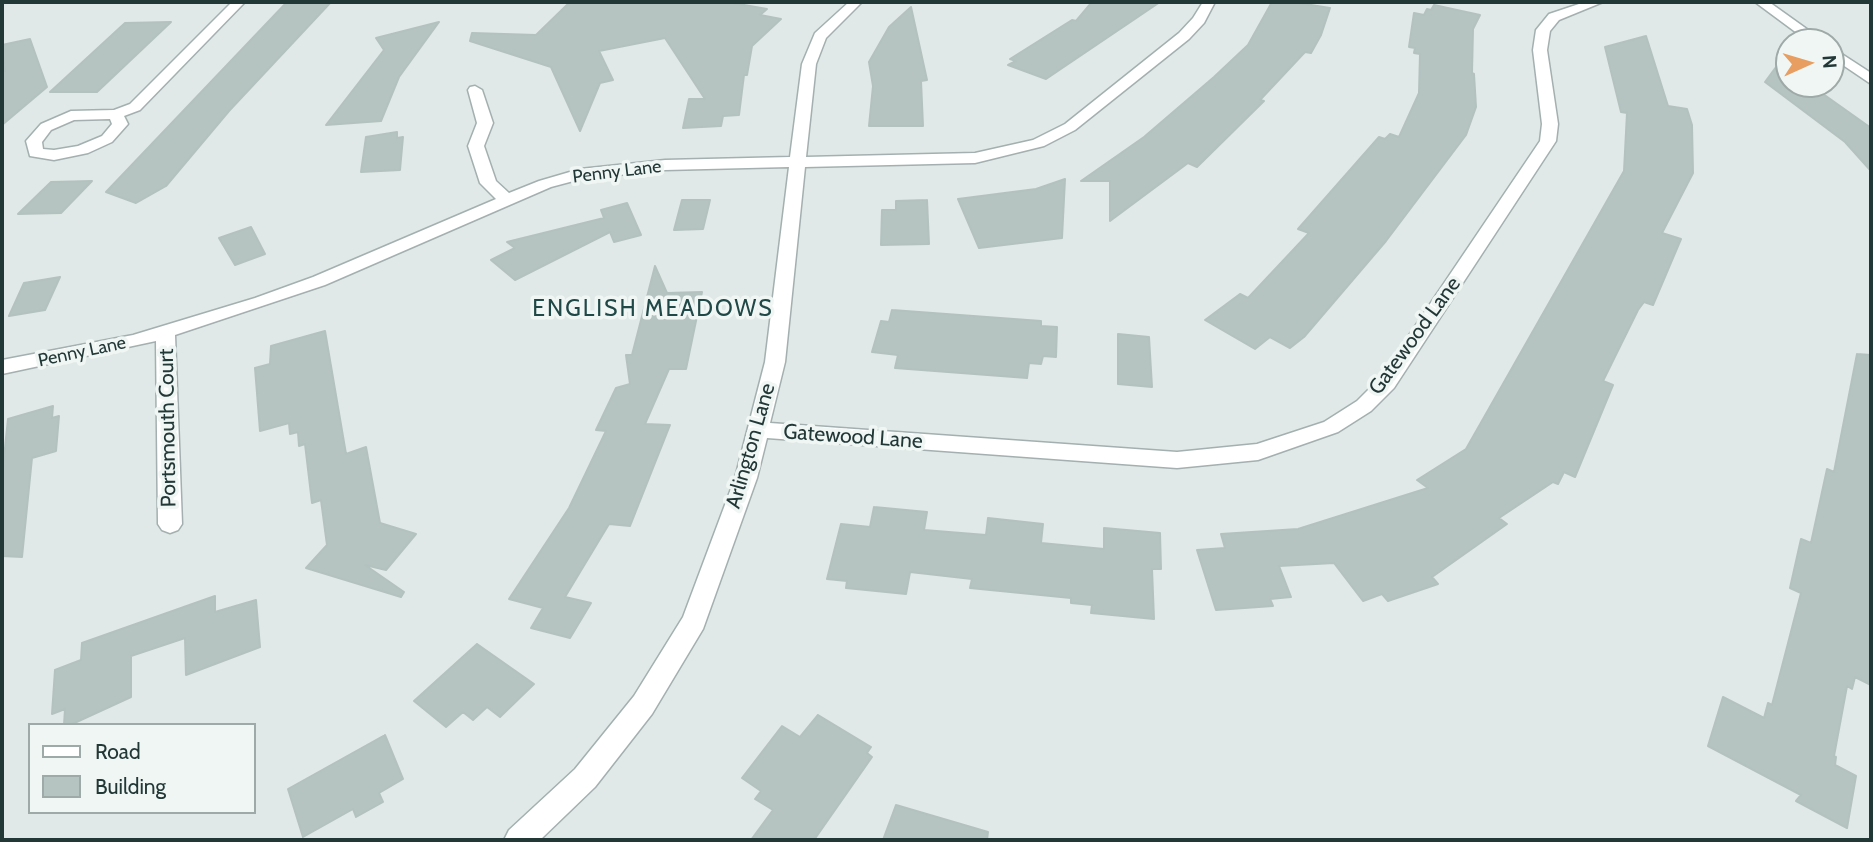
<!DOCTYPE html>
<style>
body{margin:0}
#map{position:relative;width:1873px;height:842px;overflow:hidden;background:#e0e9e7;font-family:Cabin,sans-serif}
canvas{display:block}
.frame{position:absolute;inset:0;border:4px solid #223837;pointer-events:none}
.legend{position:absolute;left:28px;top:723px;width:228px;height:91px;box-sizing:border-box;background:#f0f6f4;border:2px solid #9eaaa8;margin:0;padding:9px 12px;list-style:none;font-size:21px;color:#223837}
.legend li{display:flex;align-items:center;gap:14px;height:35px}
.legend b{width:35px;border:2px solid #9eaaa8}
.north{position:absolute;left:1775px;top:28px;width:70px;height:70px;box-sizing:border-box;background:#f0f6f4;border:2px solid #9eaaa8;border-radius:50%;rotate:86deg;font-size:19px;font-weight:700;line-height:28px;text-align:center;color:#223837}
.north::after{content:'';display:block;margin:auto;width:24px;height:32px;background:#e79e60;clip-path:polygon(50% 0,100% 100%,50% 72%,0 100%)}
</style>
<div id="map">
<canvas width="1873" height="842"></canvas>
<div class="frame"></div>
<ul class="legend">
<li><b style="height:9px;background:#fff"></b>Road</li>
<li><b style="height:19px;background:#b5c4c1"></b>Building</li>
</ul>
<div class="north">N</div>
</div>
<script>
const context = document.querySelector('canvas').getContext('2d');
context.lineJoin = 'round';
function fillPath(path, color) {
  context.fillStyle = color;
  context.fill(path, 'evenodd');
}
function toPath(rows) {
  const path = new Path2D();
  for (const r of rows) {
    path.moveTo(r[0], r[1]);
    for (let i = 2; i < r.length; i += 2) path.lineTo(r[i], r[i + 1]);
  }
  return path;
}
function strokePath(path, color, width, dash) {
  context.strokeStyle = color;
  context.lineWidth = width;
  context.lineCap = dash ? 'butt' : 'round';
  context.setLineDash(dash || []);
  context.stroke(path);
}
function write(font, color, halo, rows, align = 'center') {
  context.font = font + ' Cabin,sans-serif';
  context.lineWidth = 7;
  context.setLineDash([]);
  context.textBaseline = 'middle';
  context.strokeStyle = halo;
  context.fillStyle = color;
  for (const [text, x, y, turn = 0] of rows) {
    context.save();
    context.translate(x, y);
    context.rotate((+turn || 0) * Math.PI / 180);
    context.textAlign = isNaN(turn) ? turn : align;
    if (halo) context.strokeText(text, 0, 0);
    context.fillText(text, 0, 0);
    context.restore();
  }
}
const building = toPath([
 [287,2,331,2,229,111,166,186,136,203,106,192,287,2],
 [570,2,727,2,767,9,760,15,781,19,752,46,747,75,744,75,739,115,723,116,721,126,683,128,689,99,705,99,665,38,599,51,613,80,600,83,580,131,551,67,470,41,472,33,536,35,570,2],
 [1092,2,1160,2,1046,79,1008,65,1016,61,1010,59,1072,20,1076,21,1092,2],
 [1272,2,1292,2,1330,8,1321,35,1311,53,1305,52,1260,100,1264,101,1197,167,1188,163,1110,221,1110,181,1081,181,1144,137,1214,77,1248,45,1272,2],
 [1434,5,1480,15,1473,29,1472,73,1474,74,1476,107,1466,135,1386,241,1304,337,1290,348,1270,337,1255,349,1205,320,1240,294,1248,298,1309,233,1298,229,1379,137,1385,139,1390,134,1399,137,1419,93,1420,54,1414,53,1415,48,1409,47,1414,13,1424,15,1427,9,1431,10,1434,5],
 [911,7,927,80,921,81,923,126,869,126,873,86,869,62,889,27,911,7],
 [171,22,97,92,50,92,125,23,171,22],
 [439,22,399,77,381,121,326,125,384,50,376,38,439,22],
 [1646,36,1668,106,1687,109,1692,125,1693,173,1662,233,1681,239,1653,305,1644,302,1638,310,1603,381,1613,385,1575,477,1564,472,1558,484,1553,482,1499,518,1507,524,1432,577,1438,584,1388,601,1382,594,1363,601,1334,563,1279,566,1291,597,1270,599,1273,606,1216,610,1197,550,1225,548,1221,534,1298,529,1428,488,1417,480,1466,449,1624,171,1627,113,1621,112,1605,47,1646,36],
 [30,39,47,87,2,125,2,71,5,71,2,45,30,39],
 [1779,63,1789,70,1789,84,1809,84,1871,128,1871,171,1845,142,1765,82,1779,63],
 [397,132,397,138,403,137,400,170,361,172,366,137,397,132],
 [1065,179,1062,238,979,248,958,199,1036,189,1065,179],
 [92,181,61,213,18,214,51,182,92,181],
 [682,200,710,200,703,229,674,230,682,200],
 [927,200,929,244,881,245,882,210,896,210,896,201,927,200],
 [627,203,641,235,614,242,610,232,515,280,491,260,515,248,507,242,604,218,601,210,627,203],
 [251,227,265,254,235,265,219,238,251,227],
 [655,266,667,293,702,292,686,369,669,369,645,424,670,425,630,526,609,524,565,597,591,603,570,638,531,628,543,608,509,599,569,508,606,431,596,430,616,388,630,384,626,355,632,355,655,266],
 [60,277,45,310,9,316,24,283,60,277],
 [892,310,1041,321,1041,326,1057,327,1056,357,1043,356,1041,364,1029,363,1027,378,895,368,898,355,872,352,881,321,889,322,892,310],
 [325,331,346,454,366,447,380,523,416,534,386,570,365,565,404,592,401,597,306,568,327,545,321,500,312,503,305,444,299,446,298,432,290,434,289,423,260,431,255,368,270,364,271,346,325,331],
 [1118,334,1149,337,1152,387,1118,384,1118,334],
 [1857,354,1871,355,1871,685,1855,677,1852,689,1847,686,1834,756,1836,757,1835,765,1856,776,1847,828,1796,801,1801,795,1708,746,1723,697,1764,718,1768,703,1772,705,1801,593,1790,588,1801,539,1811,543,1827,469,1834,472,1857,354],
 [53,406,52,418,59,416,56,451,32,458,22,557,2,556,2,476,8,419,53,406],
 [874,507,927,512,924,530,986,535,988,518,1043,524,1041,543,1104,549,1104,528,1160,533,1161,569,1152,569,1154,619,1091,613,1092,605,1071,603,1071,598,970,588,972,579,910,572,906,594,846,588,847,581,827,579,841,524,870,527,874,507],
 [215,596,215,612,256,600,260,647,186,675,185,638,131,656,131,697,70,725,64,725,65,709,52,714,55,670,81,660,82,643,215,596],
 [477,644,534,684,500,717,487,707,473,720,463,712,446,727,414,701,477,644],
 [818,715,871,747,867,753,872,757,814,840,751,840,773,810,755,799,761,791,742,778,782,726,800,737,818,715],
 [385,735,403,779,379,793,383,802,356,817,353,809,303,837,288,789,385,735],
 [896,805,988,832,987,840,883,840,896,805]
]);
fillPath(building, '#b5c4c1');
strokePath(building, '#b3c2bf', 2);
const minor = toPath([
 [232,2,245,2,140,110,124,116,128,124,112,142,88,153,54,160,30,156,26,141,41,124,71,111,114,110,130,104,232,2],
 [110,119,112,124,102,136,78,146,54,150,43,149,42,142,51,130,74,120,110,119],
 [849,2,862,2,826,38,816,64,806,157,975,153,1033,140,1065,124,1179,33,1193,18,1203,2,1215,2,1204,23,1189,39,1075,130,1044,146,975,163,805,167,785,362,770,423,1177,452,1257,444,1324,422,1357,401,1380,378,1540,141,1542,124,1533,50,1536,30,1549,14,1585,2,1603,2,1559,20,1550,31,1547,50,1558,124,1556,141,1394,388,1371,411,1338,432,1258,460,1177,468,767,438,757,478,703,629,652,714,595,787,540,840,504,840,509,830,575,769,634,696,683,617,735,478,765,362,789,167,665,170,581,179,551,187,325,285,175,335,182,524,178,530,170,533,162,530,158,524,156,341,2,374,2,360,133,335,255,298,313,277,496,199,480,183,468,146,477,123,468,90,470,87,475,86,482,90,493,123,484,146,496,181,509,193,539,181,580,169,665,160,790,157,802,64,815,33,849,2],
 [1755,2,1769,2,1825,42,1809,42,1755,2],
 [1831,47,1871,73,1871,84,1831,57,1831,47]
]);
strokePath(minor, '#a3b0af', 3);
fillPath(minor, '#fff');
write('18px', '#223837', '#f0f6f4', [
 ["Penny Lane",617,172,-7],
 ["Penny Lane",82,352,-12]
]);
write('21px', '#223837', '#f0f6f4', [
 ["Gatewood Lane",1415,336,-54],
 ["Portsmouth Court",168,428,-91],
 ["Gatewood Lane",853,437,4],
 ["Arlington Lane",751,446,-74]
]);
context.letterSpacing = '2px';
write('23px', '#204847', '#f0f6f4', [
 ["ENGLISH MEADOWS",653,309]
]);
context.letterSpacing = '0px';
</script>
